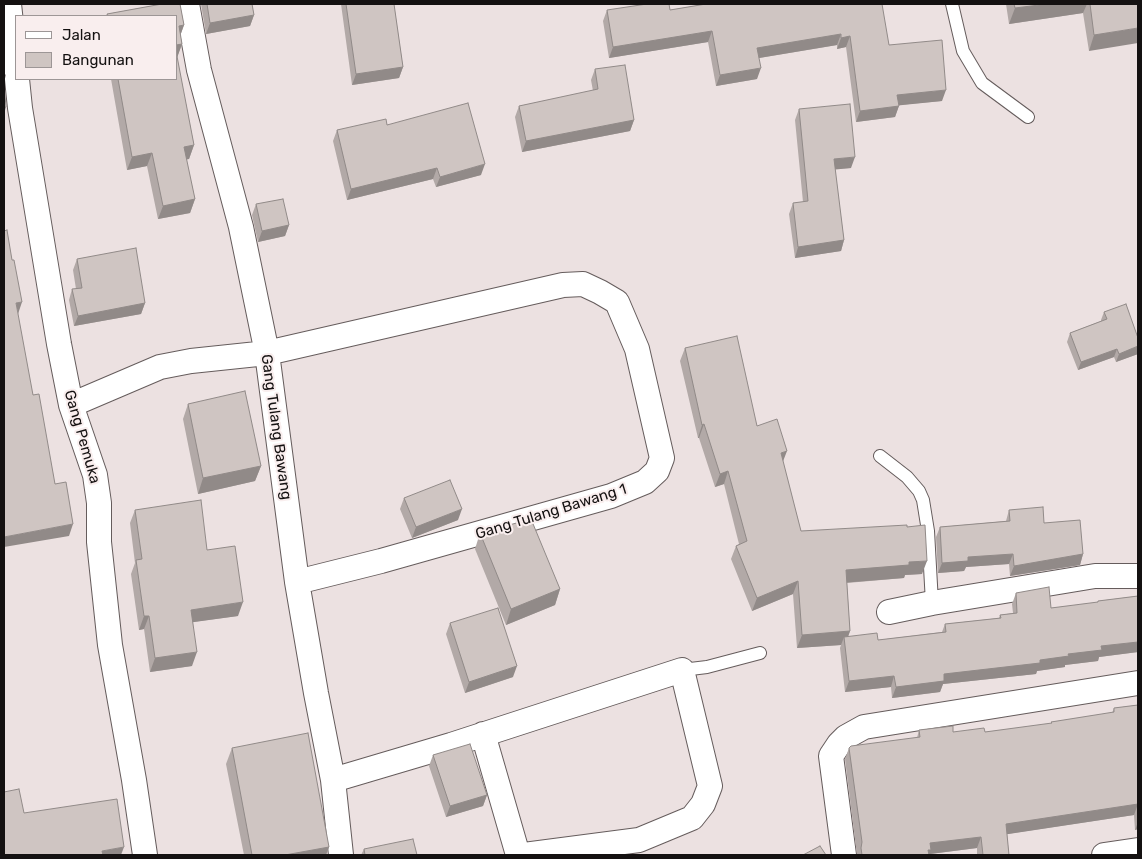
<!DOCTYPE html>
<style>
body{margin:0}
#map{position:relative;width:1142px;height:859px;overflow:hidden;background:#ece1e1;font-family:Rubik,sans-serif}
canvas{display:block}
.frame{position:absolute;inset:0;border:5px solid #141111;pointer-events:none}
.legend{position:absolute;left:15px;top:15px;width:162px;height:65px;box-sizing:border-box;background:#f9eeee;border:1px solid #9d9696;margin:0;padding:6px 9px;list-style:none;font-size:15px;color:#141111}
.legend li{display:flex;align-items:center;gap:10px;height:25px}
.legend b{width:25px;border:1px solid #9d9696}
</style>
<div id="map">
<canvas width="1142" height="859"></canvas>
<div class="frame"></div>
<ul class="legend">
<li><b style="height:6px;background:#fff"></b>Jalan</li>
<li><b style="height:14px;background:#cfc5c2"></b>Bangunan</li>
</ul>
</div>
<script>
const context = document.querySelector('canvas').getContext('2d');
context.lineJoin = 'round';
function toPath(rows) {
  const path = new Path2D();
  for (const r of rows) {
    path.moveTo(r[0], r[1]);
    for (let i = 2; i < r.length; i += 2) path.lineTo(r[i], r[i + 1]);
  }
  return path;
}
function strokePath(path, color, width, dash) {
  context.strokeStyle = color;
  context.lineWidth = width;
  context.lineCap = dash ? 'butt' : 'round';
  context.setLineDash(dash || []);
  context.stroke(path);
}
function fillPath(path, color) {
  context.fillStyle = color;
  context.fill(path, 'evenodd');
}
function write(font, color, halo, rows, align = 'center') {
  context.font = font + ' Rubik,sans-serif';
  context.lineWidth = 4;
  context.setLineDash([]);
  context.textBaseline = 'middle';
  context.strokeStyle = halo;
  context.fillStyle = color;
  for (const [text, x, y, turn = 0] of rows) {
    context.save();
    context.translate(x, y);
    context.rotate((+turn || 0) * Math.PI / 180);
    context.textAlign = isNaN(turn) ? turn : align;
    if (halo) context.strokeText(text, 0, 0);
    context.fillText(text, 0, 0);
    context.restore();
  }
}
const service = toPath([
 [952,4,963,51,982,83,1028,117],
 [880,456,907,477,919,491,923,500,928,531,932,603],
 [682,670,707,667,760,653]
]);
const minor = toPath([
 [9,4,16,69],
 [187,4,199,70,241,227,267,353,297,582,316,693,333,780,341,855],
 [17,79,20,108,59,344,71,405,95,475,99,503,99,542,110,645,134,780,145,855],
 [71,405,160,367,191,361,267,353,563,285,583,284,600,292,617,302,637,349,662,458,657,471,645,482,611,496,381,561,297,582],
 [889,612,932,603,1095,576,1138,576],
 [483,734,518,855],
 [333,780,451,745,682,670,710,786,703,804,692,818,639,840,524,855],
 [844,855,831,756,839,744,846,737,864,727,1138,683],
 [1104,855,1138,850]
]);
strokePath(service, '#655c5c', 14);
strokePath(minor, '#655c5c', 26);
strokePath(service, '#fff', 12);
strokePath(minor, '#fff', 24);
fillPath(toPath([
 [162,4,180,4,184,25,180,36,182,44,177,57,194,145,189,159,186,159,195,199,190,213,158,219,147,166,127,170,111,79,176,79,176,16,106,16,107,14],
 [201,4,252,4,254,15,250,26,206,34],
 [341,4,394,4,403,67,399,78,352,85],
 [706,4,889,45,942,101,899,105,895,117,856,122,846,47,837,49,837,45,759,58,757,79,716,86,708,42,609,58,603,21,607,10,670,10],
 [1006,4,1138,4,1089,51,1083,13,1009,24],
 [595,69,634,120,630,131,522,152,515,117,519,106,593,91,591,80],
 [799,109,851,168,835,169,844,240,841,251,795,258,789,214,793,203,803,202,795,120],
 [387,125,481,175,436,187,433,179,347,200,333,141,337,130],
 [256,204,289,225,285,236,258,242,252,215],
 [77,259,145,303,141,314,74,326,69,300,72,289,76,289,73,270],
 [1104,312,1138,354,1116,362,1114,357,1078,370,1067,342,1070,333,1101,321,1101,320],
 [685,348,757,426,783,462,801,531,907,527,922,574,905,575,904,578,847,583,850,631,848,637,878,640,942,632,945,624,999,618,1000,615,1013,613,1012,604,1016,593,1051,608,1097,603,1098,601,1138,596,1138,652,1099,657,1098,661,1065,665,1065,667,1037,671,1036,674,943,684,940,692,892,698,891,687,845,692,840,648,841,645,797,648,793,594,752,611,731,559,736,546,739,544,724,484,715,487,699,438,698,438,680,361],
 [188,404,261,466,255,481,198,494,183,419],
 [404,498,458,520,412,538,400,509],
 [135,510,207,550,238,616,193,622,192,666,150,672,144,629,139,630,131,574,135,563,130,523],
 [1009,510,1044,523,1083,554,1080,565,1010,576,1009,564,966,567,964,571,938,573,936,537,940,527,1006,521],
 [480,533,560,589,555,605,506,625,475,549],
 [450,623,513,677,465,693,446,634],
 [1138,705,1138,829,1135,830,1134,815,1007,834,1009,855,977,855,977,848,930,854,929,855,857,855,845,759,849,748,917,738,919,730,953,732,985,732,1051,724,1051,722,1112,713,1114,708],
 [232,748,329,847,326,855,244,855,226,764],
 [433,755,487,795,483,806,446,817,429,766],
 [364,849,417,855,361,855]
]), '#b2a9a7');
fillPath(toPath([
 [1047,4,1087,4,1083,13,1009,24,1015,8],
 [254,15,250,26,206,34,210,23],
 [184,25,179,39,179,26],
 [1138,28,1138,43,1089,51,1094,35],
 [712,31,708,42,609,58,613,47],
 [841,34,837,45,753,59,757,48],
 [850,36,846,47,837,49,841,38],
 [182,44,177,58,176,58,176,45],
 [403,67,399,78,352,85,356,74],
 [761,68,757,79,716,86,720,75],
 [946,90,942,101,893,106,897,95],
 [899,106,895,117,856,122,860,111],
 [4,107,6,107,4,114],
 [634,120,630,131,522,152,526,141],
 [194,145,189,159,179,161,184,147],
 [152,153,147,166,127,170,132,157],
 [855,157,851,168,830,170,834,159],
 [485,164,481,175,436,187,440,177],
 [437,168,433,179,347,200,351,189],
 [195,199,190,213,158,219,163,206],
 [289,225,285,236,258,242,262,231],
 [844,240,841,251,795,258,798,247],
 [22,302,18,314,16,303],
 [145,303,141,314,74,326,78,316],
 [1138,346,1138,354,1116,362,1119,354],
 [1117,349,1114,357,1078,370,1081,362],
 [704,424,699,438,698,438,702,425],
 [787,451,782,464,781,453],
 [261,466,255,481,198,494,203,478],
 [728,471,724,484,715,487,720,474],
 [462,509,458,520,412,538,416,527],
 [73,524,69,536,4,547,4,537],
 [1013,554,1009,564,966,567,964,571,938,573,942,563,968,557],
 [1083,554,1080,565,1010,576,1014,566],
 [927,561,922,574,905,575,904,578,841,583,846,570,909,562],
 [798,581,793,594,752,611,757,598],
 [560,589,555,605,506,625,511,609],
 [243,602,238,616,187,623,191,610],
 [144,616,149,616,144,629,139,630],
 [850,631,845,645,844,637,841,645,797,648,802,635],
 [1138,642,1138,652,1099,657,1098,661,1065,665,1065,667,1037,671,1036,674,943,684,940,692,892,698,896,687,944,674,1040,660,1101,646],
 [197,652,192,666,150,672,155,658],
 [517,666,513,677,465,693,469,682],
 [894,676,891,687,845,692,849,681],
 [487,795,483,806,446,817,450,806],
 [1138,804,1134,815,1002,835,1006,824],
 [1138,822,1138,829,1135,830],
 [981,837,977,848,930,854,929,855,926,855,930,843],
 [124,847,121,855,101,855,102,851],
 [329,847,326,855,285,855]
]), '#918a88');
const building = toPath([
 [162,4,180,4,184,25,179,26,182,44,176,45,176,16,108,16,107,14,162,4],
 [207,4,252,4,254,15,210,23,207,4],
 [346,4,394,4,403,67,356,74,346,4],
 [647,4,669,4,670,10,706,4,882,4,889,45,942,40,946,90,897,95,899,106,860,111,850,36,841,38,841,34,757,48,761,68,720,75,712,31,613,47,607,10,647,4],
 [1014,4,1047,4,1015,8,1014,4],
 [1090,4,1138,4,1138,28,1094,35,1090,4],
 [176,51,194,145,184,147,195,199,163,206,152,153,132,157,118,79,176,79,176,51],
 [625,65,634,120,526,141,519,106,598,89,595,69,625,65],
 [4,84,6,107,4,107,4,84],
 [468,103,485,164,440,177,437,168,351,189,337,130,386,119,387,125,468,103],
 [850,104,855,157,834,159,844,240,798,247,793,203,808,201,799,109,850,104],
 [283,199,289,225,262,231,256,204,283,199],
 [7,230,12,260,14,260,22,302,16,303,33,395,39,394,55,484,66,482,73,524,4,537,4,231,7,230],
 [136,248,145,303,78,316,72,289,82,288,77,259,136,248],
 [1126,304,1138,338,1138,346,1119,354,1117,349,1081,362,1070,333,1107,319,1104,312,1126,304],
 [737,336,757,426,777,419,787,451,781,453,801,531,907,525,907,527,925,525,927,561,909,562,909,565,846,570,850,631,802,635,798,581,757,598,736,546,747,541,728,471,720,474,704,424,702,425,685,348,737,336],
 [245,391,261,466,203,478,188,404,245,391],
 [450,480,462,509,416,527,404,498,450,480],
 [201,500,207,550,235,546,243,602,191,610,197,652,155,658,149,616,144,616,136,560,142,559,135,510,201,500],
 [1043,507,1044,523,1080,520,1083,554,1014,566,1013,554,968,557,968,561,942,563,940,527,1010,521,1009,510,1043,507],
 [531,519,560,589,511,609,480,533,531,519],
 [1049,587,1051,608,1098,602,1098,601,1138,596,1138,642,1101,646,1102,650,1068,654,1069,656,1040,660,1040,663,944,674,944,681,896,687,894,676,849,681,844,637,877,633,878,640,946,632,945,624,1001,618,1000,615,1017,613,1016,593,1049,587],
 [498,608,517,666,469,682,450,623,498,608],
 [1138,705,1138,810,1138,804,1006,824,1009,855,983,855,981,837,930,843,931,850,928,850,929,855,862,855,861,848,862,842,849,748,851,746,920,737,919,730,953,726,953,732,984,728,985,732,1052,723,1051,722,1114,712,1114,708,1138,705],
 [308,733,329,847,285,855,252,855,232,748,308,733],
 [470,744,487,795,450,806,433,755,470,744],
 [19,789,24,813,117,799,124,847,102,851,103,855,4,855,4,792,19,789],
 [413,839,417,855,365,855,364,849,413,839],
 [820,846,826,855,803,855,820,846]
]);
fillPath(building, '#cfc5c2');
strokePath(building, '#918a88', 1);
write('15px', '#141111', '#f9eeee', [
 ["Gang Tulang Bawang",276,427,82],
 ["Gang Pemuka",82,437,74],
 ["Gang Tulang Bawang 1",551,512,-17]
]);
</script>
